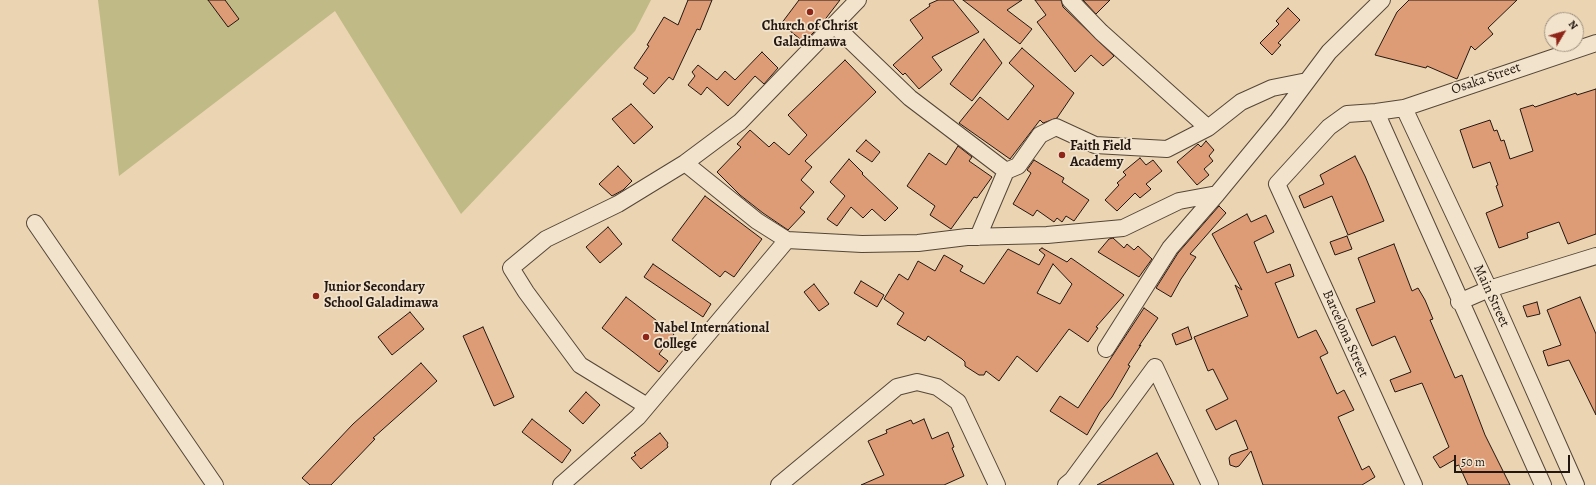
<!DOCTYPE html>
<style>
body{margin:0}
#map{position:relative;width:1596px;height:485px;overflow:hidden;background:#ebd4b1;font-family:Alegreya,serif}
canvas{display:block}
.north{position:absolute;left:1544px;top:12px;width:40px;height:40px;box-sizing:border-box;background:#f2e3cc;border:1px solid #9f9181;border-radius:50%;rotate:52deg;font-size:11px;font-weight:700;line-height:16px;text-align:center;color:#231711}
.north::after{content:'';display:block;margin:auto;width:14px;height:18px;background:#8f2418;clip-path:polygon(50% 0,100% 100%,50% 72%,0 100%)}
.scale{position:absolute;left:1454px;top:455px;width:116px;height:18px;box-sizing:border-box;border:2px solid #231711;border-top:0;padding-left:5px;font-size:12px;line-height:14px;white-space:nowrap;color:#231711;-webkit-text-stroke:3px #f2e3cc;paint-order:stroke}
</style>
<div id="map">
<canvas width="1596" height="485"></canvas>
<div class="north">N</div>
<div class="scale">50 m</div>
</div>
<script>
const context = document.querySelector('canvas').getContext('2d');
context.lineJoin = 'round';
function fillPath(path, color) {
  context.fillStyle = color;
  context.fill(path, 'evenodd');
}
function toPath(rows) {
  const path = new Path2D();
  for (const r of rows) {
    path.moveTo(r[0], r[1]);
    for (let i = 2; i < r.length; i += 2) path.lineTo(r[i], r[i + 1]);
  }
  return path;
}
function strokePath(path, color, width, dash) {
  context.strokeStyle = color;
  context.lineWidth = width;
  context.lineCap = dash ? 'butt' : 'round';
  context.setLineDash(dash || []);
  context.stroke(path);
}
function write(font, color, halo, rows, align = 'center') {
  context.font = font + ' Alegreya,serif';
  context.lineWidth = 3.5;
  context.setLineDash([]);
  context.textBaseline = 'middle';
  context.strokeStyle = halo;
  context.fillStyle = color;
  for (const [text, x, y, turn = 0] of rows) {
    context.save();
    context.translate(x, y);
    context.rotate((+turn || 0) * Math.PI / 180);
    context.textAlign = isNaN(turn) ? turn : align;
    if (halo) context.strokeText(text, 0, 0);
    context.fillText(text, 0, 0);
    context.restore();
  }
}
fillPath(toPath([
 [98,0,651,0,635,31,461,214,335,11,119,176]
]), '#c0ba86');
const building = toPath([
 [208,0,225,0,239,19,228,27,208,0],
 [688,0,712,0,700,30,697,29,673,80,669,77,654,94,643,84,648,78,634,68,649,46,647,45,664,17,678,25,688,0],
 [799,0,840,0,820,26,804,42,781,24,799,0],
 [938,0,953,0,979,32,932,57,942,70,919,89,905,73,903,75,893,65,923,38,910,20,930,6,929,4,938,0],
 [963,0,1022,0,1007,10,1032,29,1020,44,963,0],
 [1035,0,1061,0,1063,7,1114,56,1103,66,1091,55,1075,72,1037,22,1046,15,1035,0],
 [1083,0,1110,0,1096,14,1083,0],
 [1409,0,1517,0,1488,28,1493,34,1475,50,1471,46,1457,79,1427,66,1426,68,1375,55,1397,12,1409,0],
 [1288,8,1300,20,1278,43,1281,45,1272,55,1260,43,1279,24,1276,21,1288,8],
 [984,39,1002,63,972,101,950,84,984,39],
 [1022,48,1074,93,1057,118,1043,123,1040,120,1010,159,959,123,980,97,1008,120,1034,86,1009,63,1022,48],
 [762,52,778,68,764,84,755,76,728,106,707,87,701,95,688,85,695,76,692,72,698,65,717,80,725,71,735,80,762,52],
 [845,60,876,92,805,161,812,167,801,180,814,192,800,208,805,212,788,230,763,213,740,195,717,172,741,147,737,144,750,130,769,147,774,142,789,155,807,135,788,115,845,60],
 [1596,89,1596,234,1568,244,1559,222,1527,233,1528,238,1499,248,1486,213,1503,206,1496,186,1498,185,1490,162,1473,168,1460,130,1490,120,1494,131,1497,130,1501,141,1504,140,1510,159,1533,151,1520,109,1533,105,1535,107,1576,93,1577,95,1596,89],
 [631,104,653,127,634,144,612,119,631,104],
 [866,140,880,152,872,162,856,151,866,140],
 [1206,141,1214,150,1209,156,1213,161,1204,169,1209,175,1197,185,1177,162,1198,144,1201,147,1206,141],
 [958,146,972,157,969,161,992,177,977,198,974,197,951,229,930,215,935,206,907,186,929,153,946,165,958,146],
 [1355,156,1365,176,1384,221,1348,235,1332,196,1304,208,1299,196,1324,184,1320,175,1355,156],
 [1140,158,1146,165,1153,160,1162,171,1146,184,1151,189,1140,198,1135,193,1117,211,1105,200,1119,185,1117,183,1126,175,1123,172,1140,158],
 [849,159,863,173,862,174,898,208,885,221,872,209,863,218,851,207,837,226,827,219,845,196,830,182,849,159],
 [1034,160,1064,178,1062,182,1089,200,1074,221,1066,216,1062,222,1057,218,1054,222,1037,210,1033,216,1013,204,1031,173,1027,170,1034,160],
 [618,166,632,181,623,190,612,196,599,184,618,166],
 [705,196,762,239,734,277,725,271,720,277,672,240,705,196],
 [1219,206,1226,213,1190,254,1196,257,1181,279,1171,297,1156,288,1178,253,1219,206],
 [1247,214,1251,222,1266,215,1274,232,1254,242,1267,273,1290,264,1294,276,1275,283,1298,338,1316,330,1328,353,1320,357,1337,394,1344,390,1354,410,1338,417,1362,470,1369,466,1375,477,1362,485,1263,485,1251,451,1239,466,1236,467,1230,465,1229,458,1231,455,1248,449,1236,420,1216,430,1206,410,1228,399,1213,369,1208,371,1194,337,1248,316,1235,285,1242,290,1212,234,1247,214],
 [608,227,622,244,600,263,586,247,608,227],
 [1347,236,1352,249,1335,255,1330,242,1347,236],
 [1113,238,1124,248,1127,244,1134,250,1138,246,1152,259,1139,277,1098,252,1109,239,1113,238],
 [1394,244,1412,291,1418,288,1425,300,1433,319,1430,320,1455,378,1462,375,1485,435,1510,485,1468,485,1459,465,1456,466,1454,460,1440,468,1433,457,1449,447,1422,383,1395,392,1390,380,1411,372,1395,336,1372,346,1356,309,1375,302,1358,258,1394,244],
 [1042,248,1067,262,1071,258,1124,295,1096,327,1098,328,1088,342,1069,329,1037,372,1017,356,999,381,986,371,984,375,979,375,965,366,965,362,962,359,928,336,925,341,897,324,904,313,884,299,899,274,908,280,918,261,935,271,944,255,963,266,960,271,984,284,1008,249,1039,265,1045,255,1039,250,1042,248],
 [1053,264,1072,284,1060,304,1037,293,1053,264],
 [653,264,711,304,703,317,644,277,653,264],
 [861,281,884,295,877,307,854,293,861,281],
 [814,284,829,304,819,311,804,292,814,284],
 [626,297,674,334,659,354,668,361,659,372,602,328,626,297],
 [1580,297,1596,334,1596,415,1569,360,1548,366,1543,351,1561,345,1547,310,1580,297],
 [1537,302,1540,314,1527,317,1523,306,1537,302],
 [1144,308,1158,318,1139,346,1141,345,1128,365,1130,366,1112,397,1100,412,1087,435,1050,411,1060,396,1078,408,1144,308],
 [410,312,424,329,392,355,378,337,410,312],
 [483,327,514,397,494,406,463,336,483,327],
 [1188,327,1192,339,1176,345,1172,334,1188,327],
 [421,363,437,381,373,438,375,439,331,485,310,485,302,478,353,424,421,363],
 [586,392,600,405,583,424,569,411,586,392],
 [532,419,571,450,562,463,522,432,532,419],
 [924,419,932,439,948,432,954,447,952,448,964,476,944,485,861,485,884,475,868,441,887,433,886,430,911,420,913,424,924,419],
 [660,433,668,443,667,445,668,447,641,469,631,458,636,455,634,453,660,433],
 [1157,453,1174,485,1097,485,1157,453]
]);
fillPath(building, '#dd9c76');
strokePath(building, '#231711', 1);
const minor = toPath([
 [1070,0,1101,32,1208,128,1241,102,1272,88,1307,81],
 [834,25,910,98,1006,171,978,237],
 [1404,108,1489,289,1576,485],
 [1376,112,1543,485],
 [685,163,757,221,787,240,862,244,918,243,967,237,1047,235,1123,228,1179,201,1217,194],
 [1006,171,1018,166,1040,135,1056,127,1095,145,1167,149,1208,128],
 [35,223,215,485],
 [1459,302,1489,289,1596,256],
 [1106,349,1170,248,1217,194,1278,120,1329,52,1382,0],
 [647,406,580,365,526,292,511,268,546,239,618,204,685,163,740,122,858,0],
 [561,485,638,417,787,240],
 [779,485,897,387,917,382,937,387,958,402,997,485],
 [1066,485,1072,480,1155,367,1210,485],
 [1414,485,1277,184,1329,127,1347,114,1376,112,1404,108,1596,43]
]);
strokePath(minor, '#554639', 18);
strokePath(minor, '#f2e3cc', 16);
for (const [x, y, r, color] of [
 [810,12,4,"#8f2418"],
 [1062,155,4,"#8f2418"],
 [316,296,4,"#8f2418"],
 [646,337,4,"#8f2418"]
]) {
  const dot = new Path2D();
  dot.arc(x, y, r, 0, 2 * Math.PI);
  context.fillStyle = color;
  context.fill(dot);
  strokePath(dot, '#f2e3cc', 1.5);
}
write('bold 14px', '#231711', '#f2e3cc', [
 ["Church of Christ",810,27,"center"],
 ["Galadimawa",810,43,"center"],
 ["Faith Field",1070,147],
 ["Academy",1070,163],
 ["Junior Secondary",324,288],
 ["School Galadimawa",324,304],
 ["Nabel International",654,329],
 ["College",654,345]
], 'left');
write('14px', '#231711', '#f2e3cc', [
 ["Osaka Street",1486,79,-19],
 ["Main Street",1491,296,65],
 ["Barcelona Street",1345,334,66]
]);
</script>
